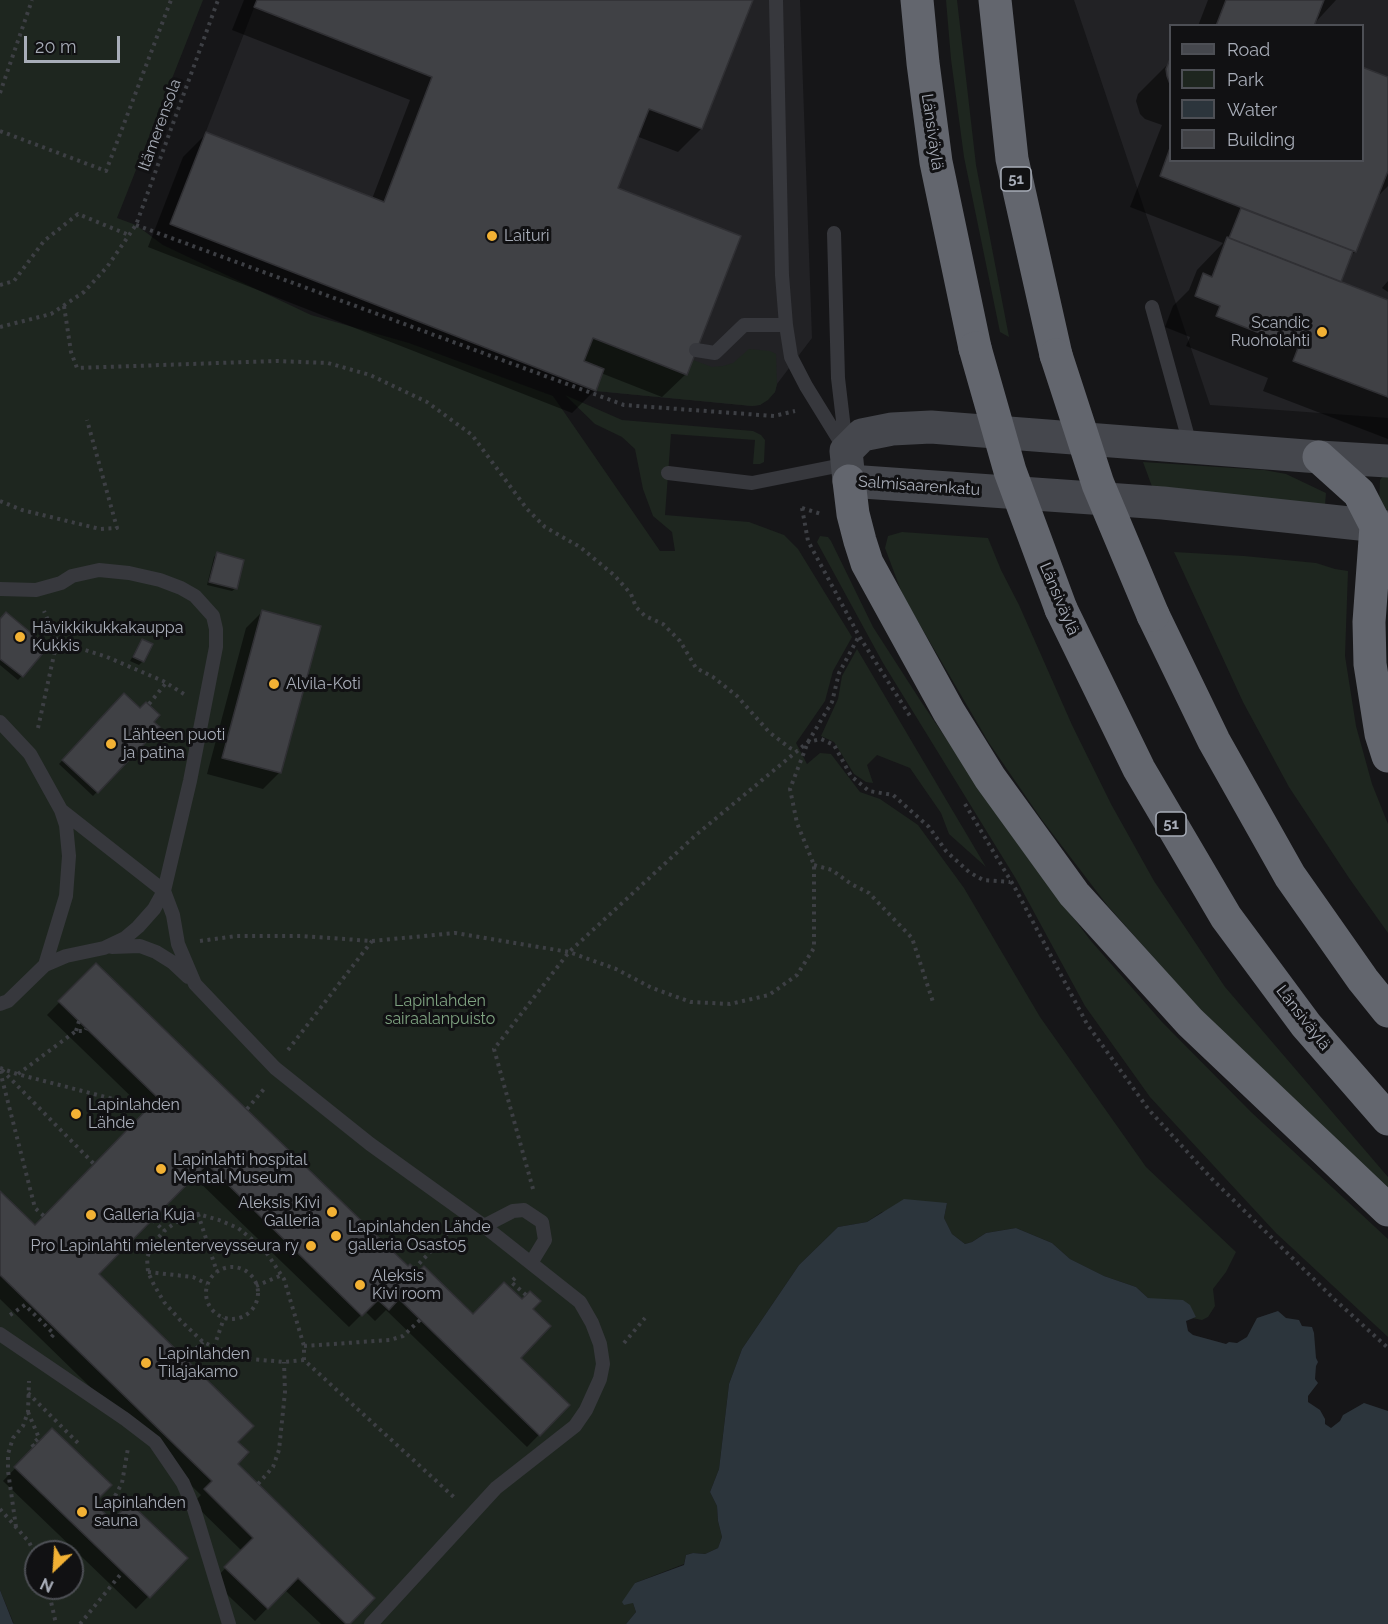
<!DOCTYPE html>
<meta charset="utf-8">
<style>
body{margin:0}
#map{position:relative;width:1388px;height:1624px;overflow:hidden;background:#161618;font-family:Raleway,sans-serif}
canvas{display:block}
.legend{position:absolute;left:1169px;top:24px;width:195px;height:138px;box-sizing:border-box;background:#111113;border:2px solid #4d4f55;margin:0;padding:8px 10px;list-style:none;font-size:18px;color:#a8adb8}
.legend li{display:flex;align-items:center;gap:12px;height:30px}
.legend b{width:30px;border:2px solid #4d4f55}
.north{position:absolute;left:24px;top:1540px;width:60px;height:60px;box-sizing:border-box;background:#111113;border:2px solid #4d4f55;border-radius:50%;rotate:205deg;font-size:16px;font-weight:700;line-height:24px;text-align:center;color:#a8adb8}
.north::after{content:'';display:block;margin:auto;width:21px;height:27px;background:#f2b134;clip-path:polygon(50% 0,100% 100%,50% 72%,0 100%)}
.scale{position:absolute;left:24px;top:36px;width:96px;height:27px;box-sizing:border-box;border:3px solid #a8adb8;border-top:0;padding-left:8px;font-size:18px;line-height:21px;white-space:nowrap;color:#a8adb8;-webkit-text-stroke:4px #111113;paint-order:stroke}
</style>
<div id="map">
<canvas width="1388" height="1624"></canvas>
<ul class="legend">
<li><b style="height:8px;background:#45474d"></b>Road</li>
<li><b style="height:16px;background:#1e261f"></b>Park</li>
<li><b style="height:16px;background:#2c353c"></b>Water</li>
<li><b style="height:16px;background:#404145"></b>Building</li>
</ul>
<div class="north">N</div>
<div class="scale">20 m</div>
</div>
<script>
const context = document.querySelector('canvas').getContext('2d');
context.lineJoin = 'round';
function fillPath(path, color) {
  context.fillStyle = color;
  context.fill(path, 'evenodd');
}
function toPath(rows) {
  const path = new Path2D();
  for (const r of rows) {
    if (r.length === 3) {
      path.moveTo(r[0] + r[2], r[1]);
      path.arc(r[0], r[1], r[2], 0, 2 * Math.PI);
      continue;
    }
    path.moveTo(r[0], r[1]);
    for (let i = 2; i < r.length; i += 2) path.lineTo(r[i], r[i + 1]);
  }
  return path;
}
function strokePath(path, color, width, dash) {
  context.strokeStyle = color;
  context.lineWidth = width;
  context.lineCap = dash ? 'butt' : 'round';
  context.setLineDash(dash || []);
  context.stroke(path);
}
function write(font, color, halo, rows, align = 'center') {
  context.font = font + ' Raleway,sans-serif';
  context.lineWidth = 6;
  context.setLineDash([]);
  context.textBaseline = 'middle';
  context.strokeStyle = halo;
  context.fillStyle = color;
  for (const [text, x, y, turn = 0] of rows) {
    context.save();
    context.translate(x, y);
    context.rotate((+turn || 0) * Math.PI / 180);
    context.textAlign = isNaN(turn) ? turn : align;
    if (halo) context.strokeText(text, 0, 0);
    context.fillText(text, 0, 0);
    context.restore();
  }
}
fillPath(toPath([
 [257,0,800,0,812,338,777,384,775,392,760,405,752,406,596,391,170,224],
 [1074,0,1388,0,1388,418,1210,405],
 [1170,26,1362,26,1362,160,1170,160]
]), '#222225');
fillPath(toPath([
 [0,0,203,0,117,218,136,225,163,245,311,315,409,343,553,396,660,551,675,551,672,532,653,516,643,489,635,449,622,437,595,424,565,395,622,420,753,431,761,435,765,440,764,462,760,464,753,464,755,440,671,434,665,515,749,522,784,535,798,549,852,637,833,671,825,701,796,743,807,764,820,753,831,754,860,792,880,799,918,825,964,888,1040,1017,1146,1167,1236,1252,1226,1272,1213,1289,1215,1306,1208,1317,1202,1320,1192,1318,1196,1317,1183,1300,1155,1300,1148,1298,1136,1287,1104,1276,1070,1259,1052,1243,1016,1228,986,1233,972,1242,965,1244,952,1234,944,1218,947,1203,882,1212,867,1222,838,1227,799,1265,742,1349,729,1384,719,1469,710,1492,717,1506,718,1521,722,1537,718,1548,705,1554,693,1553,686,1555,684,1564,635,1583,633,1603,636,1612,626,1624,14,1624,0,1590],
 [36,1552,72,1552,72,1588,36,1588],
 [946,0,957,0,976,165,1009,337,1000,332,964,157,951,59],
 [593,338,686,375,693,360,712,367,723,366,733,363,749,349,770,351,776,354,777,384,775,392,768,400,760,405,752,406,596,391,604,369,584,361],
 [1143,462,1264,470,1286,474,1326,493,1325,505,1154,492],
 [1384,475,1388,475,1388,510,1382,509,1379,506,1380,480],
 [902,532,988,538,1001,570,1019,605,1072,725,1111,804,1154,881,1225,987,1388,1177,1388,1195,1194,1003,1107,905,1042,820,989,743,903,596,885,548,888,536],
 [820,536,828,537,831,541,873,627,922,703,1019,846,1091,941,1162,1022,1251,1112,1388,1239,1388,1337,1276,1233,1150,1097,1085,1006,1016,879,883,663,817,542],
 [1174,552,1244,556,1316,563,1335,569,1348,571,1345,656,1356,726,1372,784,1388,824,1388,933,1349,878,1289,787,1243,702],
 [857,649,986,867,949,834,941,813,910,768,877,755,867,765,873,783,866,782,854,774,834,742,821,736,838,699,842,676]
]), '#1e261f');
fillPath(toPath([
 [904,1199,947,1203,944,1218,952,1234,965,1244,972,1242,986,1233,1016,1228,1052,1243,1070,1259,1104,1276,1136,1287,1148,1298,1183,1300,1190,1305,1196,1317,1186,1321,1188,1331,1193,1335,1226,1344,1229,1342,1237,1343,1247,1337,1257,1318,1278,1311,1286,1318,1299,1320,1302,1326,1312,1327,1314,1333,1316,1358,1318,1362,1316,1366,1315,1379,1318,1383,1308,1396,1308,1402,1320,1410,1325,1419,1325,1424,1331,1428,1340,1421,1343,1415,1364,1403,1388,1411,1388,1624,626,1624,636,1612,633,1603,624,1605,622,1602,635,1583,684,1565,686,1555,693,1553,705,1554,718,1548,722,1537,718,1521,717,1506,710,1492,719,1469,729,1384,742,1349,799,1265,838,1227,867,1222],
 [0,1590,13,1623,14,1624,0,1624]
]), '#2c353c');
fillPath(toPath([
 [244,0,751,0,701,129,678,152,636,136,616,189,686,374,662,397,601,373,595,390,572,413,148,247,183,157,206,134,372,199,410,100,232,30],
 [1208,0,1336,0,1312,26,1198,26],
 [1170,62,1170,160,1362,160,1388,79,1388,186,1375,199,1355,252,1349,257,1339,282,1388,301,1388,439,1263,391,1268,378,1186,346,1190,337,1165,327,1173,306,1189,290,1197,270,1223,243,1130,207,1162,125,1145,119,1140,114,1136,101,1138,94],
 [1388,281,1388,292,1382,288],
 [217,554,236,588,232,591,207,585,214,557],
 [263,611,280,772,263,789,207,774,246,628],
 [0,621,46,648,18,680,0,665],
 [142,641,143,661,139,665,130,661],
 [124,695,158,727,93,796,59,764],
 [96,965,408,1268,473,1316,531,1309,519,1358,568,1405,527,1447,386,1310,375,1321,365,1311,349,1327,193,1176,97,1274,236,1442,235,1464,348,1624,321,1624,285,1590,255,1621,213,1581,242,1551,193,1503,201,1495,0,1299,0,1193,35,1227,146,1111,47,1015],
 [52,1430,92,1503,112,1522,186,1558,136,1609,3,1481]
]), '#0007');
const building = toPath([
 [257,0,753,0,702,129,649,109,618,188,741,236,687,375,593,338,584,361,604,369,596,391,170,224,206,132,384,202,432,77,254,7,257,0],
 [1226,0,1324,0,1314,26,1216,26,1226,0],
 [1170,59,1170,84,1167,76,1166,69,1170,59],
 [1362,67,1388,77,1388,171,1356,252,1160,176,1170,148,1170,160,1362,160,1362,67],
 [1241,208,1353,251,1341,282,1229,238,1241,208],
 [1227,237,1388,300,1388,397,1293,361,1298,348,1216,316,1220,306,1195,296,1203,273,1212,277,1227,237],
 [217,552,244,560,237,589,209,582,217,552],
 [262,610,321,626,281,773,222,758,262,610],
 [6,612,48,647,23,677,0,659,0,619,6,612],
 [142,639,153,644,144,662,133,657,142,639],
 [124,693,140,708,146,702,160,715,154,722,160,727,98,793,62,760,124,693],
 [96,963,408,1266,410,1264,418,1272,424,1266,473,1314,504,1282,522,1299,530,1291,541,1301,533,1309,551,1326,521,1358,570,1405,540,1436,399,1299,389,1310,378,1300,362,1316,207,1164,99,1274,254,1426,238,1442,249,1452,238,1464,375,1598,350,1624,346,1624,298,1578,268,1609,224,1567,253,1538,204,1489,212,1481,0,1275,0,1191,35,1225,158,1098,58,1001,96,963],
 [52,1428,112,1485,94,1503,112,1520,130,1503,188,1558,150,1598,14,1467,52,1428]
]);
fillPath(building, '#404145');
strokePath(building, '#303034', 1.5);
strokePath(toPath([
 [0,93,32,0],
 [0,131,106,171,171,0],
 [136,225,624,405,774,416,795,411],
 [0,285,14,281,44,241,78,214,129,235],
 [64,306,71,352,77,368,276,361,328,363,370,375,427,402,472,435,527,509,545,527,580,547,614,575,631,594,636,607,645,616,663,624,680,641,696,668,713,677,737,696,769,732,790,748,797,751],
 [0,327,51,314,84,292,107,267,136,225,218,0],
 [0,501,22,510,100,529,117,528,87,420],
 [802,508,808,541,859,636,910,716],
 [802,508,821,514],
 [57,641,107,657,163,681,184,694],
 [149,704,166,683],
 [38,728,57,641,44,611],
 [965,804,1015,888,1087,1024,1149,1110,1212,1179,1333,1298,1388,1348],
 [814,865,832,870,851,884,869,893,912,938,933,1002],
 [200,941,236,936,302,936,372,941,455,933,569,952,616,969,652,988,691,1002,730,1004,769,995,797,975,814,948,814,865,797,823,790,789,808,742,832,702,839,673,859,636],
 [76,1031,79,1021],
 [288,1050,372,941],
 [0,1068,17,1074,148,1108],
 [2,1070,94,1164],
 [0,1071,35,1208,44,1216],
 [18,1074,76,1031,85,1031,86,1029],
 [247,1109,264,1089],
 [533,1189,494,1049,569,952,697,834,808,742,821,739,834,745,851,776,869,791,893,795,929,827,946,851,969,872,983,880,1010,882],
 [198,1214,217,1272],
 [153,1220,164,1231],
 [232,1293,26],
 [414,1269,451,1230],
 [148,1272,193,1277,207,1284],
 [515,1278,511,1282,526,1295],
 [256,1286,282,1275],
 [10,1315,25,1305,54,1334,49,1340],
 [624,1343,645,1318],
 [304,1346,390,1340,403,1336,421,1319],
 [214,1347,224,1318],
 [185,1359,203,1342],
 [304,1360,284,1362,251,1359,214,1347,203,1342,180,1320,164,1302,154,1285,148,1272,147,1258,152,1245,164,1231,178,1221,188,1215,198,1214,219,1220,238,1228,264,1249,284,1279,304,1346,304,1360,456,1499],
 [28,1393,81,1446],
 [28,1412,39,1438,32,1444,34,1447],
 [258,1484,273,1467,279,1450,285,1392,284,1362],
 [115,1496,122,1483,128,1448],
 [0,1509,29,1542,36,1557],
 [16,1527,8,1471,8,1454,13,1438,23,1426,28,1412,29,1381],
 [48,1588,56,1624],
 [80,1624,120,1575]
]), '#3d3f44', 4, [3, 4.5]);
strokePath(toPath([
 [776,0,782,275,786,325,791,357,806,386,846,451],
 [834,233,838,378,846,446],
 [1152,307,1191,448],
 [696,350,715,353,744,325,786,325],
 [668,473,752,483,847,464],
 [0,589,36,590,61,583,72,576,99,570,129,573,160,580,181,588,195,596,213,616,216,629,216,647,190,781,164,891,154,909,138,927,125,938,104,948,66,956,45,965,8,1001,0,1004],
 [0,722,30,754,61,810,66,825,69,856,66,896,45,965],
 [61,810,164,891,173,915,178,944,195,984,275,1068,370,1144,484,1226,580,1302,592,1323,600,1344,603,1364,600,1379,586,1410,575,1426,496,1488,371,1624],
 [112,947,140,946,156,952,172,962,188,977],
 [484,1226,513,1211,524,1210,542,1222,545,1240,531,1263],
 [0,1334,125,1419,155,1442,183,1483,194,1509,229,1624]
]), '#37383d', 14);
strokePath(toPath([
 [1388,461,1319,457,931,427,892,429,862,435,846,451,849,481,1163,503,1388,527]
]), '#45474d', 33);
strokePath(toPath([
 [917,0,923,63,936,162,975,348],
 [995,0,1012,159,1056,355],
 [1319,457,1359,493,1376,526,1369,622,1370,664,1381,734,1388,756],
 [849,481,853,514,860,541,867,563,911,643,949,712,990,778,1074,894,1190,1022,1388,1210],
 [1061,609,1139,769,1226,917,1306,1025,1388,1119],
 [1153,615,1214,741,1290,876,1363,980,1388,1011]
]), '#63666e', 33);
strokePath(toPath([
 [975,348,1010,471,1061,609],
 [1056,355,1098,484,1153,615]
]), '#63666e', 33);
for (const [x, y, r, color] of [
 [492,236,6,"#f2b134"],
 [1322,332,6,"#f2b134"],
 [20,637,6,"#f2b134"],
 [274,684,6,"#f2b134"],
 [111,744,6,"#f2b134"],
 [76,1114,6,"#f2b134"],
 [161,1169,6,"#f2b134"],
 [332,1212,6,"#f2b134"],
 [91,1215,6,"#f2b134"],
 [336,1236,6,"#f2b134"],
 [311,1246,6,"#f2b134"],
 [360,1285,6,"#f2b134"],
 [146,1363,6,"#f2b134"],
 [82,1512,6,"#f2b134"]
]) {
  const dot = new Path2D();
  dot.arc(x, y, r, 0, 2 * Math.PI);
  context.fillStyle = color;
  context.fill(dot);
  strokePath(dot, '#111113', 2);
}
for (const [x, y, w] of [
 [1016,179,30],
 [1171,824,30]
]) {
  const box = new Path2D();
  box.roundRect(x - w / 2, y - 12, w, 24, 4.5);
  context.fillStyle = '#111113';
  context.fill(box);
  strokePath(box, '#a8adb8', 1.5);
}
write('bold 15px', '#a8adb8', null, [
 ["51",1016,179],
 ["51",1171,824]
]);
write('16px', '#a8adb8', '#111113', [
 ["Itämerensola",160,125,-70],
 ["Länsiväylä",932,132,82],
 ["Salmisaarenkatu",919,486,4],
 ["Länsiväylä",1059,599,67],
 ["Länsiväylä",1303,1018,52]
]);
write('16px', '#a8adb8', '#111113', [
 ["Laituri",504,236],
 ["Scandic",1310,323,"right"],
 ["Ruoholahti",1310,341,"right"],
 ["Hävikkikukkakauppa",32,628],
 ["Kukkis",32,646],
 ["Alvila-Koti",286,684],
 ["Lähteen puoti",123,735],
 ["ja patina",123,753],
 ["Lapinlahden",88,1105],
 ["Lähde",88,1123],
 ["Lapinlahti hospital",173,1160],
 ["Mental Museum",173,1178],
 ["Aleksis Kivi",320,1203,"right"],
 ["Galleria",320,1221,"right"],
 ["Galleria Kuja",103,1215],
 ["Lapinlahden Lähde",348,1227],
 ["galleria Osasto5",348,1245],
 ["Pro Lapinlahti mielenterveysseura ry",299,1246,"right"],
 ["Aleksis",372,1276],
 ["Kivi room",372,1294],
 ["Lapinlahden",158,1354],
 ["Tilajakamo",158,1372],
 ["Lapinlahden",94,1503],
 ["sauna",94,1521]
], 'left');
write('16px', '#7fa381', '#111113', [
 ["Lapinlahden",440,1001],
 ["sairaalanpuisto",440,1019]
]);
</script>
